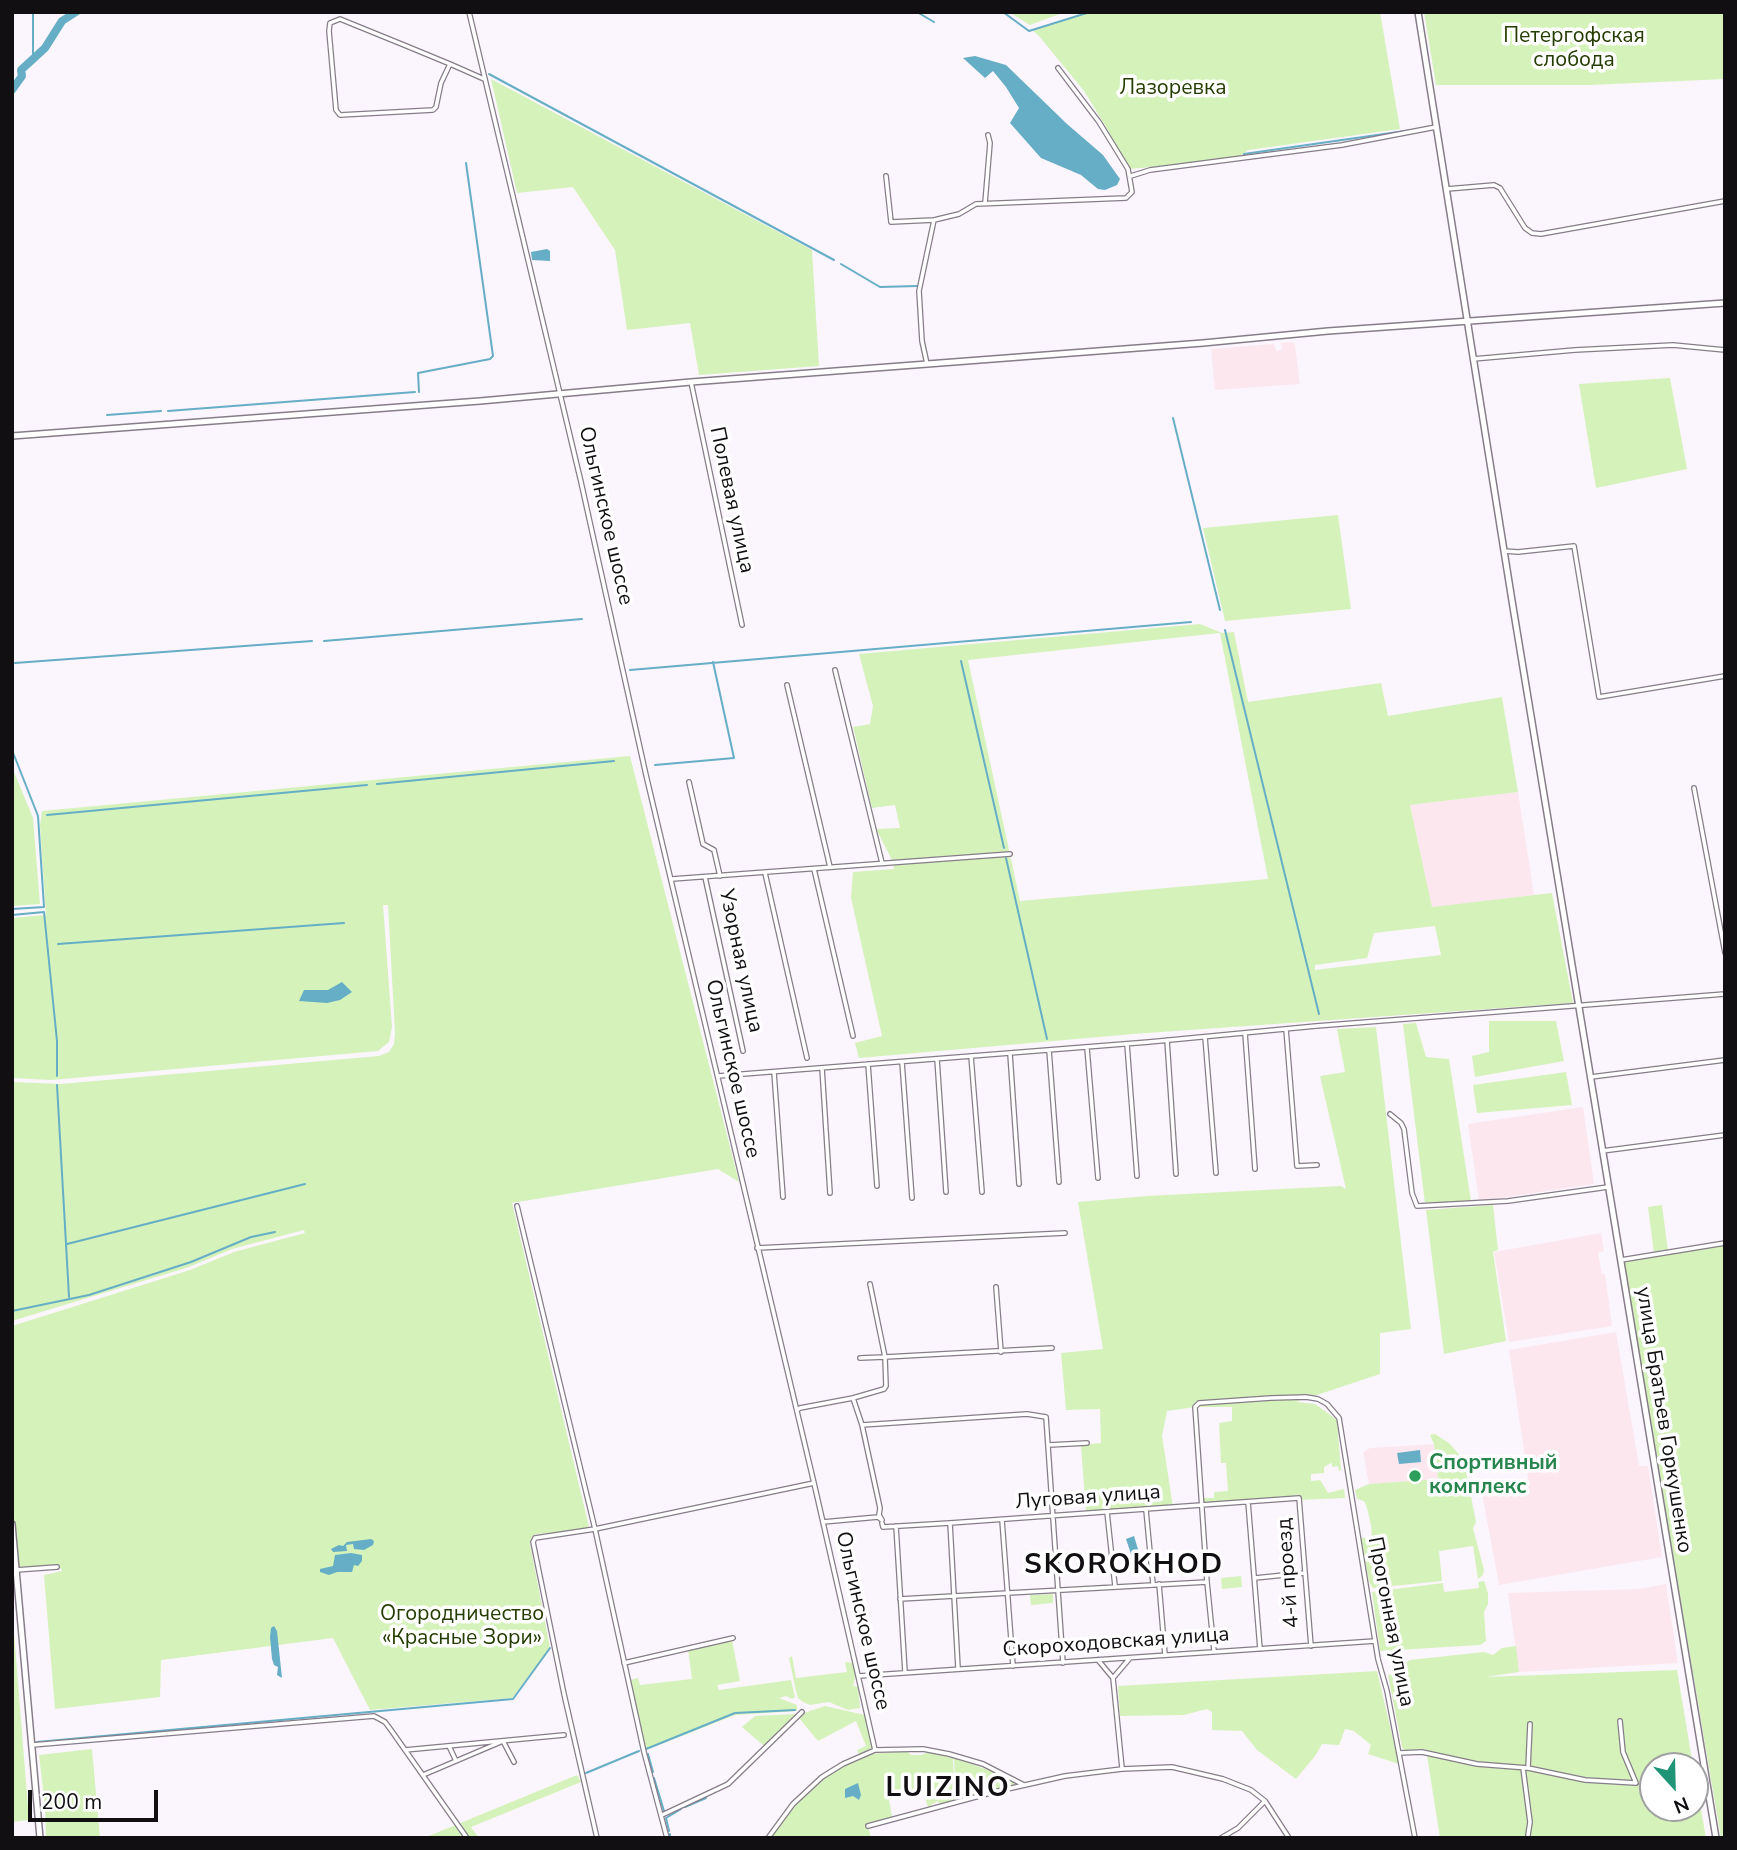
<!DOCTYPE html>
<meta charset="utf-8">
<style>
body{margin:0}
#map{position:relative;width:1737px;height:1850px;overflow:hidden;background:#fbf5fd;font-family:"Nunito Sans",sans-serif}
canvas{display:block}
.frame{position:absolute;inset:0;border:14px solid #120f13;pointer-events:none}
.north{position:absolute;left:1639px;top:1752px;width:70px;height:70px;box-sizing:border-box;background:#fff;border:2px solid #a09fa1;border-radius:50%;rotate:158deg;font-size:19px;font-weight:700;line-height:28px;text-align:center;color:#120f13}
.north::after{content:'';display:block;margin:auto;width:24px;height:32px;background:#209477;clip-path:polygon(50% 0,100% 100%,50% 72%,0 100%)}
.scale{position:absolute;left:28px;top:1790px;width:130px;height:32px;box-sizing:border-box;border:4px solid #120f13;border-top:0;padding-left:9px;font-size:21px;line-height:24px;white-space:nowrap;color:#120f13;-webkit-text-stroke:5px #fff;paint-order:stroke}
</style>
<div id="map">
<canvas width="1737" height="1850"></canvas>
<div class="frame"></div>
<div class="north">N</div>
<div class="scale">200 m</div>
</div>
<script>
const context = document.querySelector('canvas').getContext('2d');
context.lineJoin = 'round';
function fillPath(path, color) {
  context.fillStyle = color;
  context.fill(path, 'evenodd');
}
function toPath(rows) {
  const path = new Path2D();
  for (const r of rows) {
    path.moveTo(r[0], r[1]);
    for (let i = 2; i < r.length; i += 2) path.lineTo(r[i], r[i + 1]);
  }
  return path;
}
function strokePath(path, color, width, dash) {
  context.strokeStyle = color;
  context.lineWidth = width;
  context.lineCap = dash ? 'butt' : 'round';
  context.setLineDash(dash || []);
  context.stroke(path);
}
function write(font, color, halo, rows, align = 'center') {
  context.font = font + ' "Nunito Sans",sans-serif';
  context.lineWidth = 7;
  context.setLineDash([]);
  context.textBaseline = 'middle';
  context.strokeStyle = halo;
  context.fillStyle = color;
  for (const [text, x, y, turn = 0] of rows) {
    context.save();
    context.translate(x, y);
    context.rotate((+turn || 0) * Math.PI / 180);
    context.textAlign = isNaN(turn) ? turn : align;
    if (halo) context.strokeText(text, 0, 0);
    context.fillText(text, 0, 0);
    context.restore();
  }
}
fillPath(toPath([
 [1293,342,1295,345,1300,384,1215,390,1211,349,1274,344,1276,351,1282,350,1281,343],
 [1518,792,1534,895,1432,908,1410,805],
 [1583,1107,1594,1184,1479,1201,1468,1124],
 [1601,1233,1604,1251,1598,1253,1602,1274,1605,1274,1612,1326,1509,1342,1494,1252],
 [1616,1332,1639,1466,1648,1466,1662,1557,1499,1585,1481,1488,1529,1484,1509,1350],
 [1434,1444,1439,1479,1369,1484,1363,1452,1370,1448],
 [1666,1584,1678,1663,1519,1672,1508,1593,1639,1589]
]), '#fce7ee');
fillPath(toPath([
 [1009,12,1065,12,1030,25],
 [1087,12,1380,12,1400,129,1248,150,1236,160,1128,169,1106,127,1084,91,1039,36,1032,30],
 [1424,12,1725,12,1725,79,1590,85,1436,85],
 [491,79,812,250,819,366,699,375,690,323,627,330,615,250,573,187,517,193],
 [1670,378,1687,469,1596,488,1579,384],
 [1338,515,1351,609,1225,621,1203,528],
 [1200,624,1222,633,1234,632,1248,702,1381,683,1388,716,1502,697,1518,792,1410,805,1432,907,1552,893,1573,1003,1133,1034,859,1058,855,1043,882,1036,851,898,853,872,894,869,892,860,876,829,900,828,895,805,872,808,853,727,870,724,873,706,859,654],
 [1220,633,1268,879,1020,901,968,660],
 [1435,926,1441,955,1315,970,1315,965,1367,958,1374,933],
 [630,756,739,1182,718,1169,512,1203,589,1527,586,1530,536,1534,531,1538,530,1544,550,1648,512,1698,370,1710,333,1638,161,1660,160,1697,55,1709,44,1575,62,1571,61,1568,19,1571,12,1495,12,1326,190,1270,234,1252,305,1233,304,1230,232,1249,189,1267,12,1321,12,1082,61,1084,379,1056,389,1052,394,1044,395,1033,388,905,383,905,392,1027,389,1042,378,1051,51,1080,12,1078,12,918,46,915,40,825,42,811],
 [12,767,33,818,40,904,12,906],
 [1489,1021,1556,1021,1564,1061,1475,1077,1472,1056,1489,1052],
 [1416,1023,1426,1057,1449,1059,1471,1201,1425,1204,1403,1024],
 [1376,1027,1411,1329,1380,1333,1380,1374,1296,1402,1315,1404,1337,1420,1341,1470,1339,1471,1338,1466,1332,1467,1332,1463,1329,1464,1324,1467,1324,1473,1311,1474,1311,1481,1320,1480,1328,1493,1344,1489,1345,1498,1204,1504,1202,1498,1214,1498,1214,1492,1228,1491,1226,1463,1221,1463,1219,1423,1232,1421,1232,1407,1195,1407,1167,1411,1162,1436,1173,1507,1086,1513,1081,1445,1101,1443,1100,1409,1066,1410,1061,1353,1103,1349,1078,1202,1147,1196,1341,1186,1346,1189,1320,1076,1345,1072,1337,1029],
 [1566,1072,1572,1105,1477,1113,1473,1085],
 [1493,1205,1498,1250,1493,1252,1506,1341,1444,1354,1426,1210],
 [1662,1205,1668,1251,1654,1253,1648,1207],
 [1725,1245,1725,1838,1721,1838,1623,1262],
 [1435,1434,1449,1443,1464,1460,1476,1522,1473,1528,1484,1570,1483,1575,1478,1579,1473,1546,1439,1551,1442,1581,1373,1588,1369,1582,1361,1538,1372,1537,1371,1525,1367,1508,1364,1501,1357,1499,1355,1490,1369,1484,1438,1479,1434,1444,1430,1435],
 [1241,1576,1242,1587,1222,1589,1221,1578],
 [1484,1581,1488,1593,1488,1604,1484,1612,1486,1641,1480,1645,1380,1651,1372,1592,1443,1583,1444,1592,1479,1588,1478,1582],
 [1053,1594,1053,1603,1031,1605,1030,1595],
 [12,1607,29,1820,12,1822],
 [732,1640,740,1681,717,1685,719,1690,791,1680,795,1697,792,1699,786,1696,779,1698,797,1705,797,1711,735,1715,646,1750,630,1680,638,1678,640,1685,692,1679,688,1649],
 [1516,1646,1519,1672,1485,1677,1677,1670,1693,1766,1653,1766,1653,1808,1695,1808,1695,1776,1706,1838,1440,1838,1426,1749,1404,1750,1402,1747,1388,1675,1396,1674,1403,1664,1410,1660,1484,1652,1493,1655,1502,1648],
 [792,1656,796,1678,847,1672,845,1662,853,1663,856,1674,853,1686,858,1687,860,1708,848,1710,829,1702,810,1705,803,1702,798,1698,796,1691,789,1658],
 [1377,1671,1399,1764,1368,1754,1371,1745,1354,1731,1345,1729,1339,1745,1322,1744,1315,1756,1296,1779,1257,1750,1242,1731,1212,1730,1212,1712,1207,1709,1184,1715,1120,1716,1118,1686],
 [825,1706,865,1715,872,1747,869,1750,859,1754,857,1750,866,1746,856,1721,818,1741,799,1718,804,1713],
 [796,1714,764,1746,742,1727,755,1716],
 [92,1749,100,1838,46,1838,45,1806,39,1755],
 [907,1751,911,1755,921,1755,929,1752,953,1758,955,1801,940,1805,938,1801,931,1805,932,1808,928,1807,923,1792,889,1800,892,1817,868,1825,871,1838,771,1838,793,1807,830,1773,871,1754],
 [954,1758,997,1773,1017,1785,956,1801],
 [577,1775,581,1782,471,1827,479,1838,424,1838]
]), '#d5f2ba');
fillPath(toPath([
 [975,56,1006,65,1067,124,1103,155,1120,179,1117,185,1105,190,1098,189,1081,175,1041,158,1010,123,1019,108,1006,87,993,71,985,78,963,58],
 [547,249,550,251,550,261,532,260,531,252],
 [342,982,352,992,340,1000,327,1003,299,1001,304,990,328,990],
 [1420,1450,1421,1462,1399,1464,1397,1453],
 [1134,1536,1140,1556,1133,1560,1126,1539],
 [371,1539,374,1541,373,1545,364,1550,354,1549,353,1544,346,1545,347,1551,333,1552,331,1549,339,1545,343,1546,347,1542],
 [351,1553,362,1555,362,1561,358,1566,354,1565,352,1572,337,1572,329,1575,320,1572,320,1569,333,1566,335,1555],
 [274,1626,277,1631,282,1678,277,1675,278,1667,274,1665,272,1659,270,1637,271,1628],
 [858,1783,861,1795,859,1800,853,1796,845,1798,845,1789]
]), '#66aec6');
strokePath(toPath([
 [33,12,33,60],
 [917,12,934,22],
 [1003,12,1029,31,1090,12],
 [1057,12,1058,13],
 [489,74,834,260],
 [1244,154,1412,130],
 [841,264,880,287,917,286],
 [419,392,418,373,490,359,493,356,466,163],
 [168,411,415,392],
 [107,415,161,411],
 [1173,418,1220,610],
 [1225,630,1319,1014],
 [324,641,582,619],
 [961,661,1004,848],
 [15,663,312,641],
 [630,670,1191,622],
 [12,750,38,816,44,907,12,909],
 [655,765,734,758,713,662],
 [377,784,614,761],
 [47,815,367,785],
 [1006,858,1047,1039],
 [12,915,44,912,57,1041,57,1076],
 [58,944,344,923],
 [57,1085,69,1297],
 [67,1244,305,1184],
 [12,1311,89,1295,191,1262,251,1237,275,1232],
 [37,1742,513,1699,550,1648],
 [646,1749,735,1713,795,1710],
 [648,1754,653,1772],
 [586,1773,639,1751],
 [654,1778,664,1811],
 [685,1807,706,1798],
 [669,1831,666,1818,681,1809],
 [670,1834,670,1838]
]), '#66aec6', 2);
strokePath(toPath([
 [12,90,22,76,21,70,45,48,62,21,76,12]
]), '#66aec6', 8);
const street = toPath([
 [469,12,581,482,646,775,814,1483,875,1750],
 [450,64,441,83,436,107,433,110,340,115,336,110,329,31,330,23,340,19,404,45,450,64,484,79],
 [886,176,891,222,934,220],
 [1131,176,1150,170,1342,145,1436,127],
 [1447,189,1494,185,1500,188,1525,228,1532,233,1541,234,1725,201],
 [985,203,990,143,988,135],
 [1473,359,1575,350,1673,345,1725,350],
 [927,364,922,341,919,291,934,220,959,214,976,204,1126,198,1132,192,1128,169,1099,122,1058,68],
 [691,382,742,625],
 [1504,551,1518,552,1574,546,1599,697,1725,676],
 [835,670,882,863],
 [787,685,830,867],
 [689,782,703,844,714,850,720,876],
 [1694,788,1725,953],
 [814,869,853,1036],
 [765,873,807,1058],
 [705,877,743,1051],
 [672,879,1010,854],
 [1286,1029,1297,1166,1317,1165],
 [1245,1033,1255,1169],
 [1205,1037,1216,1173],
 [1167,1040,1176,1174],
 [1127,1044,1137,1176],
 [1087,1048,1098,1178],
 [1049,1050,1059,1182],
 [1010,1054,1019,1184],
 [971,1056,982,1192],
 [937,1059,946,1192],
 [902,1062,912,1198],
 [868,1064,877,1186],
 [822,1068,830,1193],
 [774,1072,783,1197],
 [718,1076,1149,1042,1316,1026,1725,994],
 [1591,1077,1725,1060],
 [1390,1114,1401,1123,1404,1129,1412,1193,1417,1206,1508,1201,1608,1187],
 [1602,1151,1725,1135],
 [517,1206,595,1529,644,1752,667,1838],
 [757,1248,1065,1233],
 [1621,1260,1725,1243],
 [996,1287,1001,1352],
 [860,1358,885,1357,870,1284],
 [797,1410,800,1408,853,1398,884,1389,886,1386,885,1357,1052,1348],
 [862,1425,1027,1414,1046,1417,1063,1663],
 [1049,1445,1087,1443],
 [1248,1502,1260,1649],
 [1146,1510,1153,1584],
 [1107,1512,1115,1586],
 [1002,1520,1013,1666],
 [823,1522,878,1517,882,1520,879,1515,880,1508,862,1425,853,1398],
 [882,1523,883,1527,950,1523,1299,1498,1311,1646],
 [950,1523,958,1668],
 [896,1526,905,1672],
 [16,1570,57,1567],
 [1255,1578,1304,1573],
 [1159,1584,1165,1655],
 [900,1599,1207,1582],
 [1214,1651,1207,1582,1195,1407,1199,1403,1271,1398,1306,1397,1318,1399,1327,1404,1339,1418,1378,1659,1387,1691,1415,1838],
 [1098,1660,1113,1678,1122,1768],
 [624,1663,733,1638],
 [859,1676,1375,1641],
 [1113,1678,1130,1658],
 [32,1745,374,1716,385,1722,391,1730,467,1838],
 [449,1746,456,1761],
 [405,1750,564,1735],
 [1399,1753,1422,1752,1477,1764,1528,1768,1585,1780,1636,1783,1623,1752,1620,1721],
 [1523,1768,1530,1822,1528,1835],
 [1528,1768,1530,1724],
 [423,1775,503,1741,514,1762],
 [662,1815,728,1784,802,1712],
 [868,1826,994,1792,1065,1776,1122,1769,1172,1767,1223,1779,1251,1790,1265,1801,1289,1838],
 [597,1838,564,1694,533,1542,535,1538,595,1529,814,1483],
 [768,1838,793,1804,822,1777,843,1764,875,1750,923,1749,949,1754,983,1764,1024,1785],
 [1221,1838,1238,1828,1265,1801]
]);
const secondary = toPath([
 [1418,12,1513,607,1716,1838],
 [12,436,480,401,691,382,1203,343,1328,331,1725,303],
 [12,1524,40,1838]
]);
strokePath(street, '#867d89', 6);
strokePath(secondary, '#867d89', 8);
strokePath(street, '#fff', 3.5);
strokePath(secondary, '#fff', 5);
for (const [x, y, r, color] of [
 [1415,1476,7,"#2e9e5b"]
]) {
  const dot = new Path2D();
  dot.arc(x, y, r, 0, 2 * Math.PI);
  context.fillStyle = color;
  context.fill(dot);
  strokePath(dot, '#fff', 2.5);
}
write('21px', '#243c00', '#fff', [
 ["Петергофская",1574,37],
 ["слобода",1574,61],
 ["Лазоревка",1173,89],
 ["Огородничество",462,1615],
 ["«Красные Зори»",462,1639]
]);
write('21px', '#120f13', '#fff', [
 ["Полевая улица",731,500,78],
 ["Ольгинское шоссе",605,516,77],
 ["Узорная улица",740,961,78],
 ["Ольгинское шоссе",732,1069,77],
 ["улица Братьев Горкушенко",1663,1420,81],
 ["Луговая улица",1088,1498,-4],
 ["4-й проезд",1289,1573,-94],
 ["Ольгинское шоссе",862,1621,77],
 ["Прогонная улица",1390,1622,79],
 ["Скороходовская улица",1116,1643,-4]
]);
write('bold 21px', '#27864d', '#fff', [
 ["Спортивный",1429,1464],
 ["комплекс",1429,1488]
], 'left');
context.letterSpacing = '2px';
write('bold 28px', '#120f13', '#fff', [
 ["SKOROKHOD",1124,1566],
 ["LUIZINO",948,1789]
]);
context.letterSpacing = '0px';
</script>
